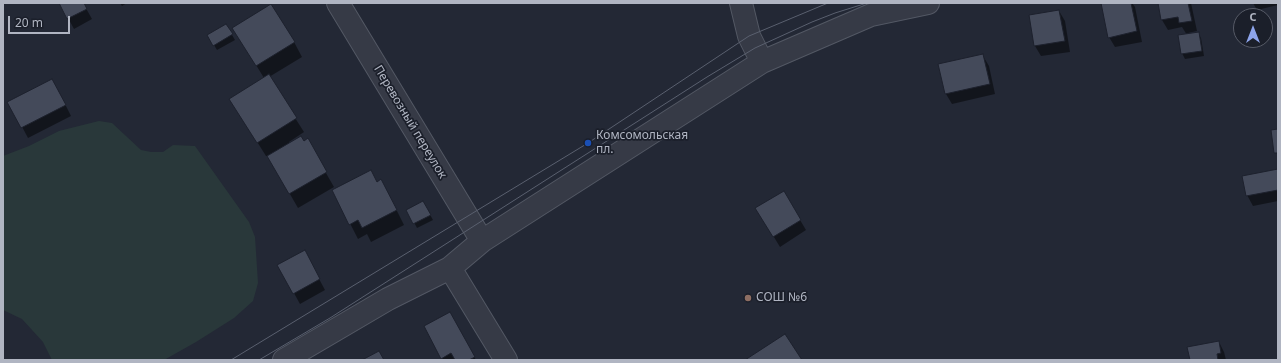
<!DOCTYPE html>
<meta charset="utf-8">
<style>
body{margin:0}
#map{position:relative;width:1281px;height:363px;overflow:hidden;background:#232835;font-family:"Noto Sans",sans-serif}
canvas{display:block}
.frame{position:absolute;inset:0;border:4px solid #b0b5c2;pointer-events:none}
.north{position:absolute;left:1233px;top:8px;width:40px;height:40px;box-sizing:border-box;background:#1b1f2a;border:1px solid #575b67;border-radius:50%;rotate:0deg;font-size:11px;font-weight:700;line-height:16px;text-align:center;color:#b0b5c2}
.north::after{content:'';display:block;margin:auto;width:14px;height:18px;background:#8da4eb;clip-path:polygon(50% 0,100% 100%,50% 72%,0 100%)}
.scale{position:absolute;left:8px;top:16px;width:62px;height:18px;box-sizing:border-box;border:2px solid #b0b5c2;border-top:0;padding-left:5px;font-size:12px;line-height:14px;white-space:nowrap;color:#b0b5c2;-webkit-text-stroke:3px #1b1f2a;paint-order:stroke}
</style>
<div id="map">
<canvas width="1281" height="363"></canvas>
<div class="frame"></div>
<div class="north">С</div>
<div class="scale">20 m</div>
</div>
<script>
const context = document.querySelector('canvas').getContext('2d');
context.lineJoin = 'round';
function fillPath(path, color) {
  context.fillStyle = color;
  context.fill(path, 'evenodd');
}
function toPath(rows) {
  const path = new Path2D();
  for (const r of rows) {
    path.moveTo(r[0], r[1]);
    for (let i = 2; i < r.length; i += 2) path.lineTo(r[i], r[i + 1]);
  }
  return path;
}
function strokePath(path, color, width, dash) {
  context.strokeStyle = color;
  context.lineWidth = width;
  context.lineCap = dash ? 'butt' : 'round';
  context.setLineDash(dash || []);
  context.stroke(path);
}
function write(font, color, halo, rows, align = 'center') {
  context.font = font + ' "Noto Sans",sans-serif';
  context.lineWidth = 3.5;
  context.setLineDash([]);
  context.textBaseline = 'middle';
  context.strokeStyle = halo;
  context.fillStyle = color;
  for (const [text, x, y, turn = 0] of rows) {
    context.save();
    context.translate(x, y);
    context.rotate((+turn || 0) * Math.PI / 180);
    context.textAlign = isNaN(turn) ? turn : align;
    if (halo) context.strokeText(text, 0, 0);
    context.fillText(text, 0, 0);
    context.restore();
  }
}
fillPath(toPath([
 [99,121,112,123,141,150,151,152,163,152,173,145,195,146,249,222,255,237,258,283,253,301,234,318,196,342,164,360,52,360,43,342,22,319,3,310,3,156,29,146,59,131]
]), '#29383a');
fillPath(toPath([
 [60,3,83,3,92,19,74,29],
 [120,3,127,3,122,6],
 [1102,3,1132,3,1135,7,1142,42,1115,47,1109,37],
 [1159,3,1191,3,1197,31,1188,33,1188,35,1198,33,1201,38,1204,56,1185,59,1182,53,1187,35,1182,27,1168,30,1162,20],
 [1253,3,1278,3,1278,5,1257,10],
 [1059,11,1065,21,1070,52,1041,56,1035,46,1030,16],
 [226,25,235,40,217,50,208,35],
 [242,42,294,42,302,57,269,77,304,132,289,142,290,143,303,142,307,140,334,187,298,208,268,156,266,156,239,113,264,78],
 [983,56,989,66,995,94,952,104,946,94],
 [58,90,71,116,28,138,9,102],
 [1278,170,1278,201,1253,206,1247,195],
 [377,183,389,195,404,225,371,242,367,234,358,239,333,190],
 [784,193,806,230,780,247,763,219],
 [423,202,433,220,417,228,408,211],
 [310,262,325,290,300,304,279,266],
 [456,323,476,360,443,360,425,327],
 [1219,342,1224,352,1226,360,1191,360]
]), '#0007');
const building = toPath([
 [59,3,84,3,87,9,67,19,59,3],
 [1101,3,1131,3,1137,31,1108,38,1101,3],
 [1158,3,1188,3,1192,21,1179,23,1178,17,1161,20,1158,3],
 [271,4,295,42,256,66,232,28,271,4],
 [1059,10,1065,41,1034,46,1029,15,1059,10],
 [226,24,233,34,213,46,207,35,226,24],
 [1199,32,1202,51,1181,54,1178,35,1199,32],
 [983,54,990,84,945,94,938,64,983,54],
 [269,74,297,118,257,143,229,99,269,74],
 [52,79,66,105,21,128,7,102,52,79],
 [1278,129,1278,153,1274,153,1271,130,1278,129],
 [301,136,304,141,308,138,327,172,289,194,267,156,301,136],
 [1278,169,1278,190,1246,196,1242,176,1278,169],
 [371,170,377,182,381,179,397,210,362,228,358,220,349,225,332,190,371,170],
 [784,191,801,220,773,237,755,208,784,191],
 [423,201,431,215,413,224,406,210,423,201],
 [305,250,320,279,293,294,277,265,305,250],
 [450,312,475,357,469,360,455,360,451,353,441,359,424,326,450,312],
 [785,334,802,360,745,360,785,334],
 [1219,341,1221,353,1217,354,1218,360,1190,360,1187,347,1219,341],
 [379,351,384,360,362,360,379,351]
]);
fillPath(building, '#444a5a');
strokePath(building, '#1d212d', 1);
const minor = toPath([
 [338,3,482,241],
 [741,3,749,36,762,62],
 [450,268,506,360],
 [284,360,388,299,450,268,482,241,762,62,871,15,928,3]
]);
strokePath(minor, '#535864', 24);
strokePath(minor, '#363a46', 22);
strokePath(toPath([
 [231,360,588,143,749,36,828,3],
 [259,360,330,318,707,77,755,48,812,22,835,13,867,3]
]), '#5a606f', 1);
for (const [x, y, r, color] of [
 [588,143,4,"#1a4fb4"],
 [748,298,4,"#8d6e63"]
]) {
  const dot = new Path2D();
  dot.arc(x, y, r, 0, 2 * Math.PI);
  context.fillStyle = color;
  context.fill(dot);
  strokePath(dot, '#1b1f2a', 1.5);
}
write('12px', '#b0b5c2', '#1b1f2a', [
 ["Перевозный переулок",410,122,59]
]);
write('12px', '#b0b5c2', '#1b1f2a', [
 ["Комсомольская",596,136],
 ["пл.",596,150],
 ["СОШ №6",756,298]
], 'left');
</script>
